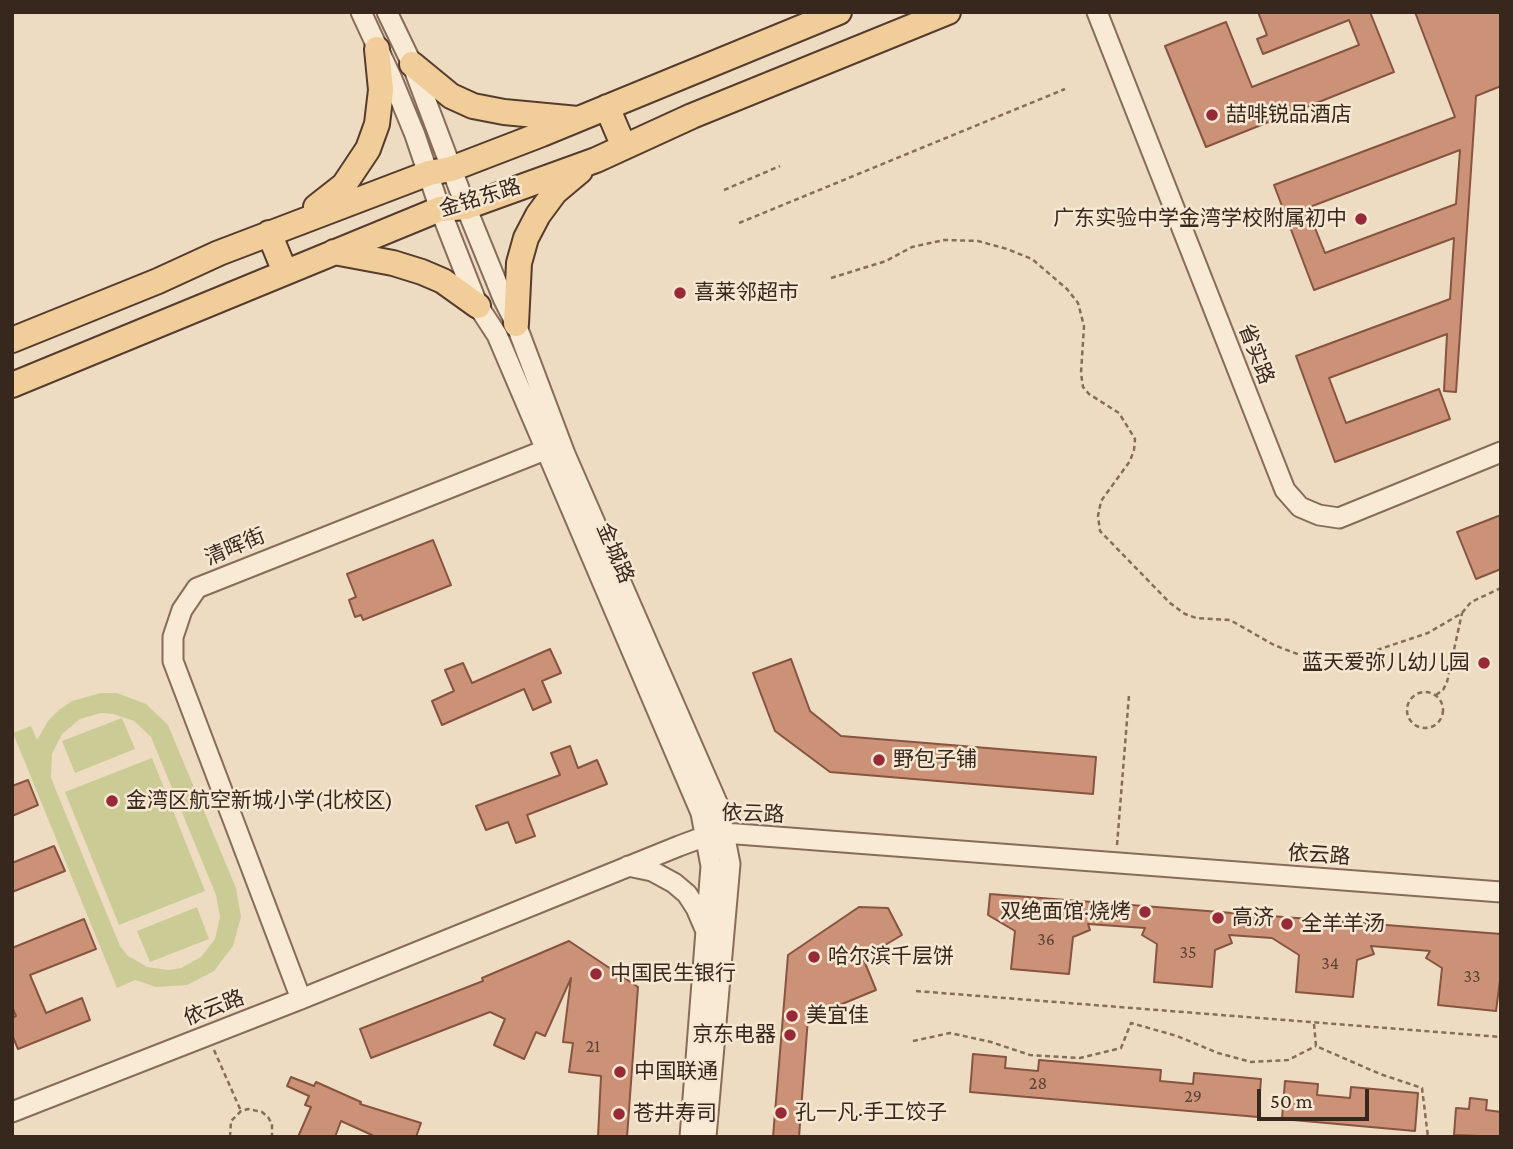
<!DOCTYPE html>
<meta charset="utf-8">
<style>
body{margin:0}
#map{position:relative;width:1513px;height:1149px;overflow:hidden;background:#eedcc2;font-family:"Crimson Pro",serif}
canvas{display:block}
.frame{position:absolute;inset:0;border:14px solid #37271d;pointer-events:none}
.scale{position:absolute;left:1257px;top:1089px;width:112px;height:32px;box-sizing:border-box;border:4px solid #37271d;border-top:0;padding-left:9px;font-size:21px;line-height:24px;white-space:nowrap;color:#37271d;-webkit-text-stroke:5px #f5e7d1;paint-order:stroke}
</style>
<div id="map">
<canvas width="1513" height="1149"></canvas>
<div class="frame"></div>
<div class="scale">50 m</div>
</div>
<script>
const context = document.querySelector('canvas').getContext('2d');
context.lineJoin = 'round';
function fillPath(path, color) {
  context.fillStyle = color;
  context.fill(path, 'evenodd');
}
function toPath(rows) {
  const path = new Path2D();
  for (const r of rows) {
    if (r.length === 3) {
      path.moveTo(r[0] + r[2], r[1]);
      path.arc(r[0], r[1], r[2], 0, 2 * Math.PI);
      continue;
    }
    path.moveTo(r[0], r[1]);
    for (let i = 2; i < r.length; i += 2) path.lineTo(r[i], r[i + 1]);
  }
  return path;
}
function strokePath(path, color, width, dash) {
  context.strokeStyle = color;
  context.lineWidth = width;
  context.lineCap = dash ? 'butt' : 'round';
  context.setLineDash(dash || []);
  context.stroke(path);
}
function write(font, color, halo, rows, align = 'center') {
  context.font = font + ' "Crimson Pro","Noto Sans SC",serif';
  context.lineWidth = 5;
  context.setLineDash([]);
  context.textBaseline = 'middle';
  context.strokeStyle = halo;
  context.fillStyle = color;
  for (const [text, x, y, turn = 0] of rows) {
    context.save();
    context.translate(x, y);
    context.rotate((+turn || 0) * Math.PI / 180);
    context.textAlign = isNaN(turn) ? turn : align;
    if (halo) context.strokeText(text, 0, 0);
    context.fillText(text, 0, 0);
    context.restore();
  }
}
fillPath(toPath([
 [101,693,117,693,146,704,168,725,236,888,241,917,233,946,214,971,187,985,156,987,135,980,117,988,13,733,31,726,37,740,48,721,59,710,72,701],
 [101,713,113,714,134,721,151,737,216,895,220,917,215,939,201,957,181,968,169,970,147,967,127,955,120,946,55,788,51,777,52,754,62,734,80,719],
 [122,718,135,749,75,773,62,741],
 [152,758,205,891,119,925,65,792],
 [197,907,209,939,150,962,137,931]
]), '#cbcb96');
const building = toPath([
 [1258,12,1370,12,1394,72,1206,147,1165,46,1226,22,1252,87,1359,45,1349,20,1263,54,1257,39,1267,35,1258,12],
 [1415,12,1501,12,1501,86,1476,96,1456,392,1444,391,1447,334,1329,378,1346,423,1439,389,1450,419,1335,462,1296,356,1450,299,1454,238,1314,290,1274,185,1455,117,1415,12],
 [1460,150,1456,204,1325,253,1307,208,1460,150],
 [1501,515,1501,569,1476,579,1457,532,1501,515],
 [433,540,451,585,363,620,361,615,355,617,349,600,356,597,347,574,433,540],
 [550,649,561,673,542,681,551,702,533,710,524,689,442,725,432,701,454,691,445,670,463,663,472,683,550,649],
 [791,659,810,711,841,736,1096,757,1093,794,830,772,775,731,753,673,791,659],
 [570,746,578,768,597,760,607,784,527,815,535,836,516,843,508,822,486,830,476,806,560,775,551,753,570,746],
 [28,780,38,805,12,816,12,786,28,780],
 [54,846,65,871,12,892,12,863,54,846],
 [990,894,1501,934,1501,973,1496,1011,1438,1005,1442,968,1426,958,1430,951,1371,946,1374,954,1357,960,1353,997,1296,992,1299,955,1272,938,1229,935,1232,943,1215,950,1212,987,1154,982,1157,944,1142,935,1145,928,1088,924,1090,930,1073,937,1069,974,1011,969,1015,931,988,915,990,894],
 [859,907,888,908,902,935,863,958,876,990,808,1018,799,1137,773,1137,788,955,859,907],
 [84,919,96,949,30,975,46,1013,82,998,90,1020,18,1049,12,1035,12,1018,16,1016,12,1007,12,948,84,919],
 [569,941,638,987,627,1137,598,1137,601,1076,569,1072,573,1043,563,1042,571,978,545,1036,536,1032,524,1059,494,1045,505,1019,490,1012,371,1058,360,1029,483,981,482,978,569,941],
 [973,1054,1006,1057,1005,1068,1038,1071,1039,1060,1161,1070,1160,1081,1193,1084,1194,1073,1261,1079,1258,1117,970,1092,973,1054],
 [291,1077,314,1086,316,1082,361,1102,360,1104,421,1123,416,1137,371,1137,372,1135,341,1121,335,1137,298,1137,311,1107,305,1105,309,1096,287,1086,291,1077],
 [1285,1081,1318,1084,1317,1095,1350,1098,1351,1087,1418,1093,1415,1131,1282,1119,1285,1081],
 [1470,1098,1487,1100,1486,1110,1501,1112,1501,1137,1454,1135,1456,1108,1469,1109,1470,1098]
]);
fillPath(building, '#cc9278');
strokePath(building, '#86543f', 2);
const minor = toPath([
 [361,12,392,79,415,135,440,209,478,306,497,335,701,813,711,866,690,1137],
 [387,12,412,64,466,207,503,298,516,324,565,454,719,807,730,864,706,1137],
 [1097,12,1285,490,1300,507,1319,515,1339,518,1501,452],
 [628,866,652,871,674,883,687,894,696,908,705,929],
 [301,999,173,661,173,637,182,610,197,588,545,450],
 [12,1112,301,999,679,846,706,836,724,833,1501,892]
]);
const major = toPath([
 [412,64,451,96,473,106,504,112,578,119],
 [607,107,624,147],
 [316,207,344,185,368,149,377,124,381,90,377,49],
 [269,233,285,272],
 [334,252,393,263,422,272,443,281,478,306],
 [516,324,519,263,526,238,538,215,555,192,580,171],
 [12,340,158,281,219,253,429,173,451,169,542,134,839,12],
 [12,385,440,209,466,207,596,160,692,116,948,12]
]);
strokePath(minor, '#876d59', 23);
strokePath(major, '#553c2e', 28);
strokePath(toPath([
 [724,190,780,166],
 [739,223,1065,89],
 [831,278,886,261,912,247,944,240,978,241,1007,249,1032,259,1067,289,1078,303,1084,326,1081,373,1083,387,1089,394,1119,413,1135,439,1134,450,1130,461,1101,501,1098,516,1100,531,1170,603,1185,614,1196,618,1230,620,1274,645,1300,655,1334,657,1368,653,1428,633,1462,613,1471,602,1501,588],
 [1425,710,18],
 [1436,695,1443,690,1447,682,1462,613],
 [1117,845,1129,695],
 [916,991,1501,1037],
 [1314,1024,1316,1046,1380,1074,1422,1088,1428,1137],
 [913,1041,950,1033,991,1042,1030,1055,1080,1058,1121,1048,1131,1023,1177,1036,1218,1053,1251,1062,1288,1060,1316,1046],
 [214,1050,241,1111],
 [230,1137,231,1121,241,1111,248,1109,262,1112,268,1117,272,1124,272,1137]
]), '#876d59', 2.5, [5, 3.5]);
strokePath(minor, '#f8ead5', 19);
strokePath(major, '#f1cd9a', 24);
for (const [x, y, r, color] of [
 [1212,115,7,"#962a36"],
 [1361,219,7,"#962a36"],
 [680,293,7,"#962a36"],
 [1484,663,7,"#962a36"],
 [879,760,7,"#962a36"],
 [112,801,7,"#962a36"],
 [1145,912,7,"#962a36"],
 [1218,918,7,"#962a36"],
 [1287,924,7,"#962a36"],
 [814,957,7,"#962a36"],
 [596,974,7,"#962a36"],
 [792,1016,7,"#962a36"],
 [790,1035,7,"#962a36"],
 [620,1072,7,"#962a36"],
 [781,1113,7,"#962a36"],
 [619,1114,7,"#962a36"]
]) {
  const dot = new Path2D();
  dot.arc(x, y, r, 0, 2 * Math.PI);
  context.fillStyle = color;
  context.fill(dot);
  strokePath(dot, '#f5e7d1', 2.5);
}
write('18px', '#5c4234', null, [
 ["36",1046,939],
 ["35",1188,952],
 ["34",1330,963],
 ["33",1472,976],
 ["21",593,1046],
 ["28",1038,1083],
 ["29",1193,1096]
]);
write('21px', '#37271d', '#f5e7d1', [
 ["喆啡锐品酒店",1226,115],
 ["广东实验中学金湾学校附属初中",1347,219,"right"],
 ["喜莱邻超市",694,293],
 ["蓝天爱弥儿幼儿园",1470,663,"right"],
 ["野包子铺",893,760],
 ["金湾区航空新城小学(北校区)",126,801],
 ["双绝面馆·烧烤",1131,912,"right"],
 ["高济",1232,918],
 ["全羊羊汤",1301,924],
 ["哈尔滨千层饼",828,957],
 ["中国民生银行",610,974],
 ["美宜佳",806,1016],
 ["京东电器",776,1035,"right"],
 ["中国联通",634,1072],
 ["孔一凡·手工饺子",795,1113],
 ["苍井寿司",633,1114]
], 'left');
write('21px', '#37271d', '#f5e7d1', [
 ["金铭东路",480,198,-17],
 ["省实路",1256,354,69],
 ["清晖街",235,547,-23],
 ["金城路",615,553,67],
 ["依云路",753,814,2],
 ["依云路",1319,855,4],
 ["依云路",214,1008,-21]
]);
</script>
